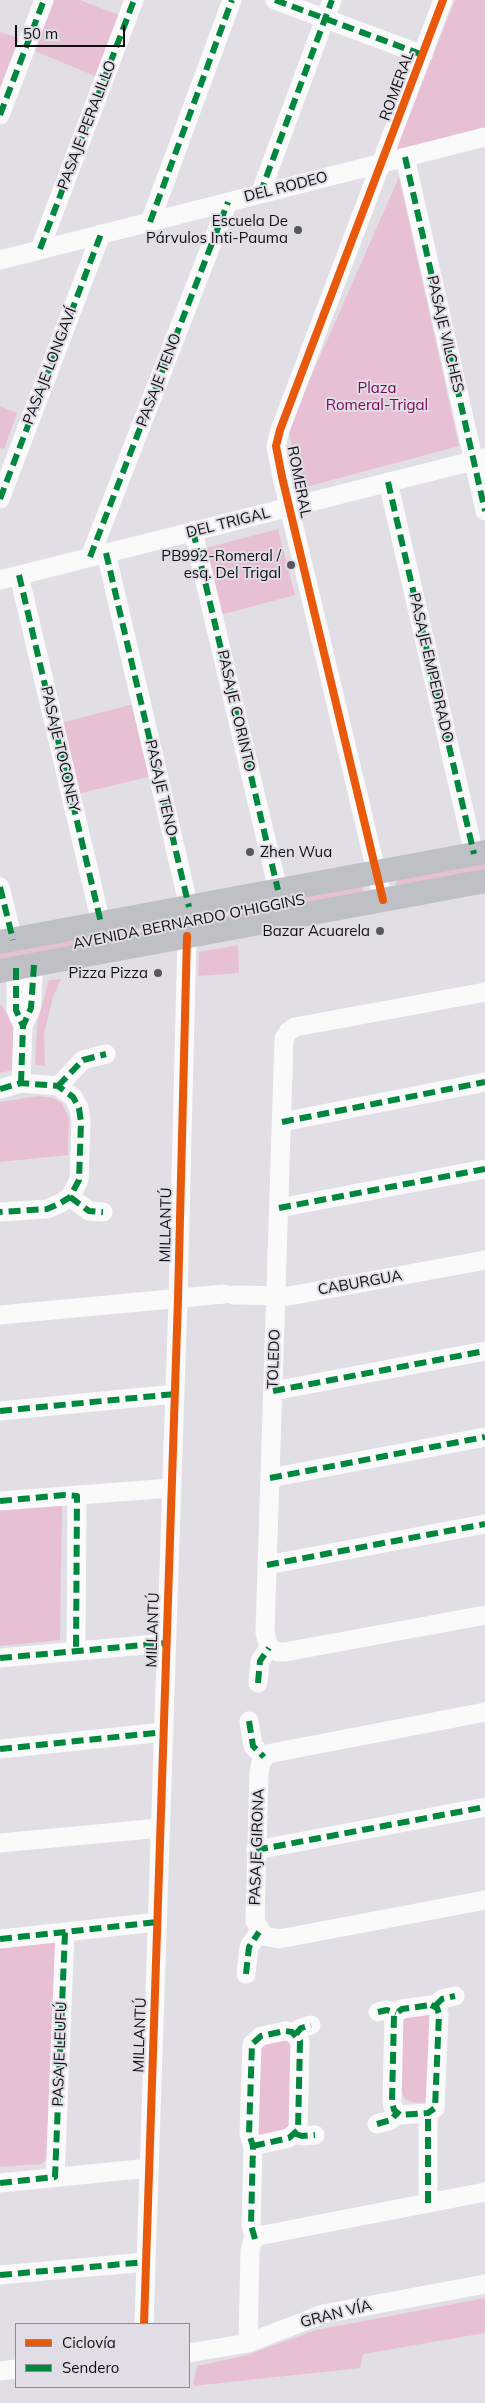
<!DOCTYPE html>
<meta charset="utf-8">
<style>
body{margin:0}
#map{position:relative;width:485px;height:2403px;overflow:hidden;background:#e1dfe5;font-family:Mulish,sans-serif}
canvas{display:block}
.legend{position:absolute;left:15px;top:2323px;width:175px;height:65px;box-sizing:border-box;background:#e0dde7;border:1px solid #8c8a92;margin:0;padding:6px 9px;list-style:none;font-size:15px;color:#0f0e12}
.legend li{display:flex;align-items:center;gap:10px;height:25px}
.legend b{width:25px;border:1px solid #8c8a92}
.scale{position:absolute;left:15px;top:25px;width:110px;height:22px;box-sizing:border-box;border:2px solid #0f0e12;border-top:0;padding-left:6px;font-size:15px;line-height:18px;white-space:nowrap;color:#0f0e12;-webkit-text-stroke:4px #e0dde7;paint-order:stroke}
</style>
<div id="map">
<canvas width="485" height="2403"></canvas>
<ul class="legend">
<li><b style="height:6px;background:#e8590c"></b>Ciclovía</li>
<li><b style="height:6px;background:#00873e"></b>Sendero</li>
</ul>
<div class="scale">50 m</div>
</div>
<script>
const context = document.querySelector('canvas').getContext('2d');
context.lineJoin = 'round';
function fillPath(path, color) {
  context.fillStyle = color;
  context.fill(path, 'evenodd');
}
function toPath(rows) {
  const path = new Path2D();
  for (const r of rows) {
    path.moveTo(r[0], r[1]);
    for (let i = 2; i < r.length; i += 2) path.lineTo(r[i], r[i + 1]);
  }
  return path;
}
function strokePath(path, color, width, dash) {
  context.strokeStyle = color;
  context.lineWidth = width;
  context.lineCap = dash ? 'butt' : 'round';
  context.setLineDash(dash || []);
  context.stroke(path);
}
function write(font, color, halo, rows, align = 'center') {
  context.font = font + ' Mulish,sans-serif';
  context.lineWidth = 4;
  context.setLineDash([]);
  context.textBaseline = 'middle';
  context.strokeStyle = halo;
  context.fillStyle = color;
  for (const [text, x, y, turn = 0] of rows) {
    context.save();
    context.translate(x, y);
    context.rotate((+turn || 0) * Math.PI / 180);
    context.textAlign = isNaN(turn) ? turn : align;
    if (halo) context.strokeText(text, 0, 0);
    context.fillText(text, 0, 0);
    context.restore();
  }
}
fillPath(toPath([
 [48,0,80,0,119,15,95,76,30,49],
 [455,0,485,0,485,130,394,153],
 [0,32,22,39,0,99],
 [399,177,459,446,302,488,288,429],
 [0,406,17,413,4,449,0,448],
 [278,529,295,595,220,615,202,549],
 [137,703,156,775,77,794,61,723],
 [485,860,485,875,395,886,398,877],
 [362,882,364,895,234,922,235,906],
 [219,908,222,923,143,936,141,928,146,923],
 [132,926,133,939,0,963,0,953],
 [238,945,239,973,198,976,199,952],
 [61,979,53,997,44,1034,45,1066,35,1065,37,1024,49,980],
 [0,1003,13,1023,13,1070,0,1073],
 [38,1096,53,1098,62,1103,69,1118,68,1155,0,1162,0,1102],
 [62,1504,60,1640,0,1646,0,1509],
 [0,1942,56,1942,47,2158,41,2164,0,2167],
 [432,2014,431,2097,425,2103,412,2102,405,2099,401,2091,401,2017],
 [292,2040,291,2129,258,2137,259,2042],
 [485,2298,485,2333,363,2354,360,2368,193,2386,197,2366,247,2355,316,2330]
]), '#e8c0d5');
strokePath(toPath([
 [275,0,423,55],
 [0,115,44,0],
 [405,157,485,511],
 [260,194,332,0],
 [150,222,232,0],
 [40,249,134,0],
 [0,260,485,137],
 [388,482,474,854],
 [0,499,101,234],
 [193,531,278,890],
 [106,553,189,907],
 [90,557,228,202],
 [19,575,101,923],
 [0,580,485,458],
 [0,887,13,940],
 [383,900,282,477,276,446,280,430,443,0],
 [16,968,16,1010,23,1026],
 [21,1083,23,1026,31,1008,34,965],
 [58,1086,83,1060,106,1054],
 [0,1089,21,1083,58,1086,73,1097,79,1108,81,1122,79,1180,70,1197,59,1204,47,1209,0,1212],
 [282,1122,485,1082],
 [70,1197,89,1211,103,1212],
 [279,1208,485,1169],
 [234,1295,289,1296,485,1260],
 [0,1315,224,1294],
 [273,1391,485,1351],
 [0,1411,175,1394],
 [270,1478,485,1437],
 [0,1501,171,1488],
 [267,1565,485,1524],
 [269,1648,265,1632,284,1039,288,1032,295,1027,485,992],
 [269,1648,278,1652,285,1652,485,1615],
 [76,1650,77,1496],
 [0,1658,166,1643],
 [258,1683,260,1661,269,1648],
 [485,1712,267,1754,261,1762,259,1772,255,1921,264,1936,279,1939,485,1900],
 [249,1721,253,1746,264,1757],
 [0,1749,164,1732],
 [0,1843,160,1828],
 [256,1850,485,1807],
 [0,1939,157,1922],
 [246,1974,249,1947,259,1932],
 [431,2005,437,2008,439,2014,435,2108,428,2113,400,2115,394,2110,392,2102,394,2015,402,2009,431,2005],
 [435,2006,442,1999,455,1996],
 [378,2012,387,2010,396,2013],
 [296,2034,301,2028,311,2025],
 [377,2124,391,2120,397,2113],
 [296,2134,302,2136,315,2135],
 [253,2146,289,2138,298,2130,300,2041,292,2032,285,2031,261,2036,252,2044,249,2134,253,2146,251,2225,255,2239],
 [55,2177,65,1932],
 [0,2183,149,2168],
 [428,2203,428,2113],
 [0,2275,146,2262],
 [144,2324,178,1299,187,936],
 [248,2343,250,2251,252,2242,258,2236,485,2192],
 [189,2353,248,2343,323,2314,485,2284],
 [0,2371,16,2369]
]), '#fafafb', 19);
strokePath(toPath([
 [0,942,485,852],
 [0,971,485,881]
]), '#bfc0c6', 24);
strokePath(toPath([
 [275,0,423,55],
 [0,115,44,0],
 [405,157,485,511],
 [260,194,332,0],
 [150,222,232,0],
 [40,249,134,0],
 [388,482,474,854],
 [0,499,101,234],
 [193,531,278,890],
 [106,553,189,907],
 [90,557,228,202],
 [19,575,101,923],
 [0,887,13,940],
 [16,968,16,1010,23,1026],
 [21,1083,23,1026,31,1008,34,965],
 [58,1086,83,1060,106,1054],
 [0,1089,21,1083,58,1086,73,1097,79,1108,81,1122,79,1180,70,1197,59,1204,47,1209,0,1212],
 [282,1122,485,1082],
 [70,1197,89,1211,103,1212],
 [279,1208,485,1169],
 [273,1391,485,1351],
 [0,1411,175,1394],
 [270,1478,485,1437],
 [0,1501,64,1495,77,1496,76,1650],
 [267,1565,485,1524],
 [0,1658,166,1643],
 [258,1683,260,1661,269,1648],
 [249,1721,253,1746,264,1757],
 [0,1749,164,1732],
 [256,1850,485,1807],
 [0,1939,157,1922],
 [246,1974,249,1947,259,1932],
 [431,2005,437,2008,439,2014,435,2108,428,2113,400,2115,394,2110,392,2102,394,2015,402,2009,431,2005],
 [435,2006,442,1999,455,1996],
 [378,2012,387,2010,396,2013],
 [296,2034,301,2028,311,2025],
 [377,2124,391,2120,397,2113],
 [296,2134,302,2136,315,2135],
 [253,2146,289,2138,298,2130,300,2041,292,2032,285,2031,261,2036,252,2044,249,2134,253,2146,251,2225,255,2239],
 [0,2183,55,2177,65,1932],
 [428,2203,428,2113],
 [0,2275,146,2262]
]), '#00873e', 6, [12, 6]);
strokePath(toPath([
 [383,900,282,477,276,446,280,430,443,0],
 [144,2324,178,1299,187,936]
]), '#e8590c', 8);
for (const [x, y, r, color] of [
 [298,230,5,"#58575c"],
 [291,565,5,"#58575c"],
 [250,852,5,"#58575c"],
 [380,931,5,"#58575c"],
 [158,973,5,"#58575c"]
]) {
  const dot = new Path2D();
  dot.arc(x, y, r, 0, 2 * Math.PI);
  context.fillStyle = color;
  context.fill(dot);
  strokePath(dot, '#e0dde7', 2);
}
write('15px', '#0f0e12', '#e0dde7', [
 ["ROMERAL",397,86,-70],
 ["PASAJE PERALILLO",87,125,-69],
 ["DEL RODEO",286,187,-14],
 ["PASAJE VILCHES",445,334,77],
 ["PASAJE LONGAVÍ",50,366,-69],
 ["PASAJE TENO",159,380,-69],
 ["ROMERAL",299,482,79],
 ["DEL TRIGAL",228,523,-14],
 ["PASAJE EMPEDRADO",431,668,77],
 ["PASAJE CORINTO",236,711,77],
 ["PASAJE TOCONEY",60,749,77],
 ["PASAJE TENO",161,788,77],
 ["AVENIDA BERNARDO O'HIGGINS",189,922,-11],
 ["MILLANTÚ",166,1225,-89],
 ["CABURGUA",360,1283,-10],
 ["TOLEDO",274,1359,-88],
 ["MILLANTÚ",153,1630,-88],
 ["PASAJE GIRONA",257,1847,-88],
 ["MILLANTÚ",140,2035,-88],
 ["PASAJE LEUFÚ",60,2054,-88],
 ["GRAN VÍA",336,2314,-14]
]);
write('15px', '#0f0e12', '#e0dde7', [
 ["Escuela De",288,221],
 ["Párvulos Inti-Pauma",288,238],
 ["PB992-Romeral /",281,556],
 ["esq. Del Trigal",281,573],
 ["Zhen Wua",260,852,"left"],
 ["Bazar Acuarela",370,931],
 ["Pizza Pizza",148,973]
], 'right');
write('15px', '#790750', '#e0dde7', [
 ["Plaza",377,388],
 ["Romeral-Trigal",377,405]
]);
</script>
